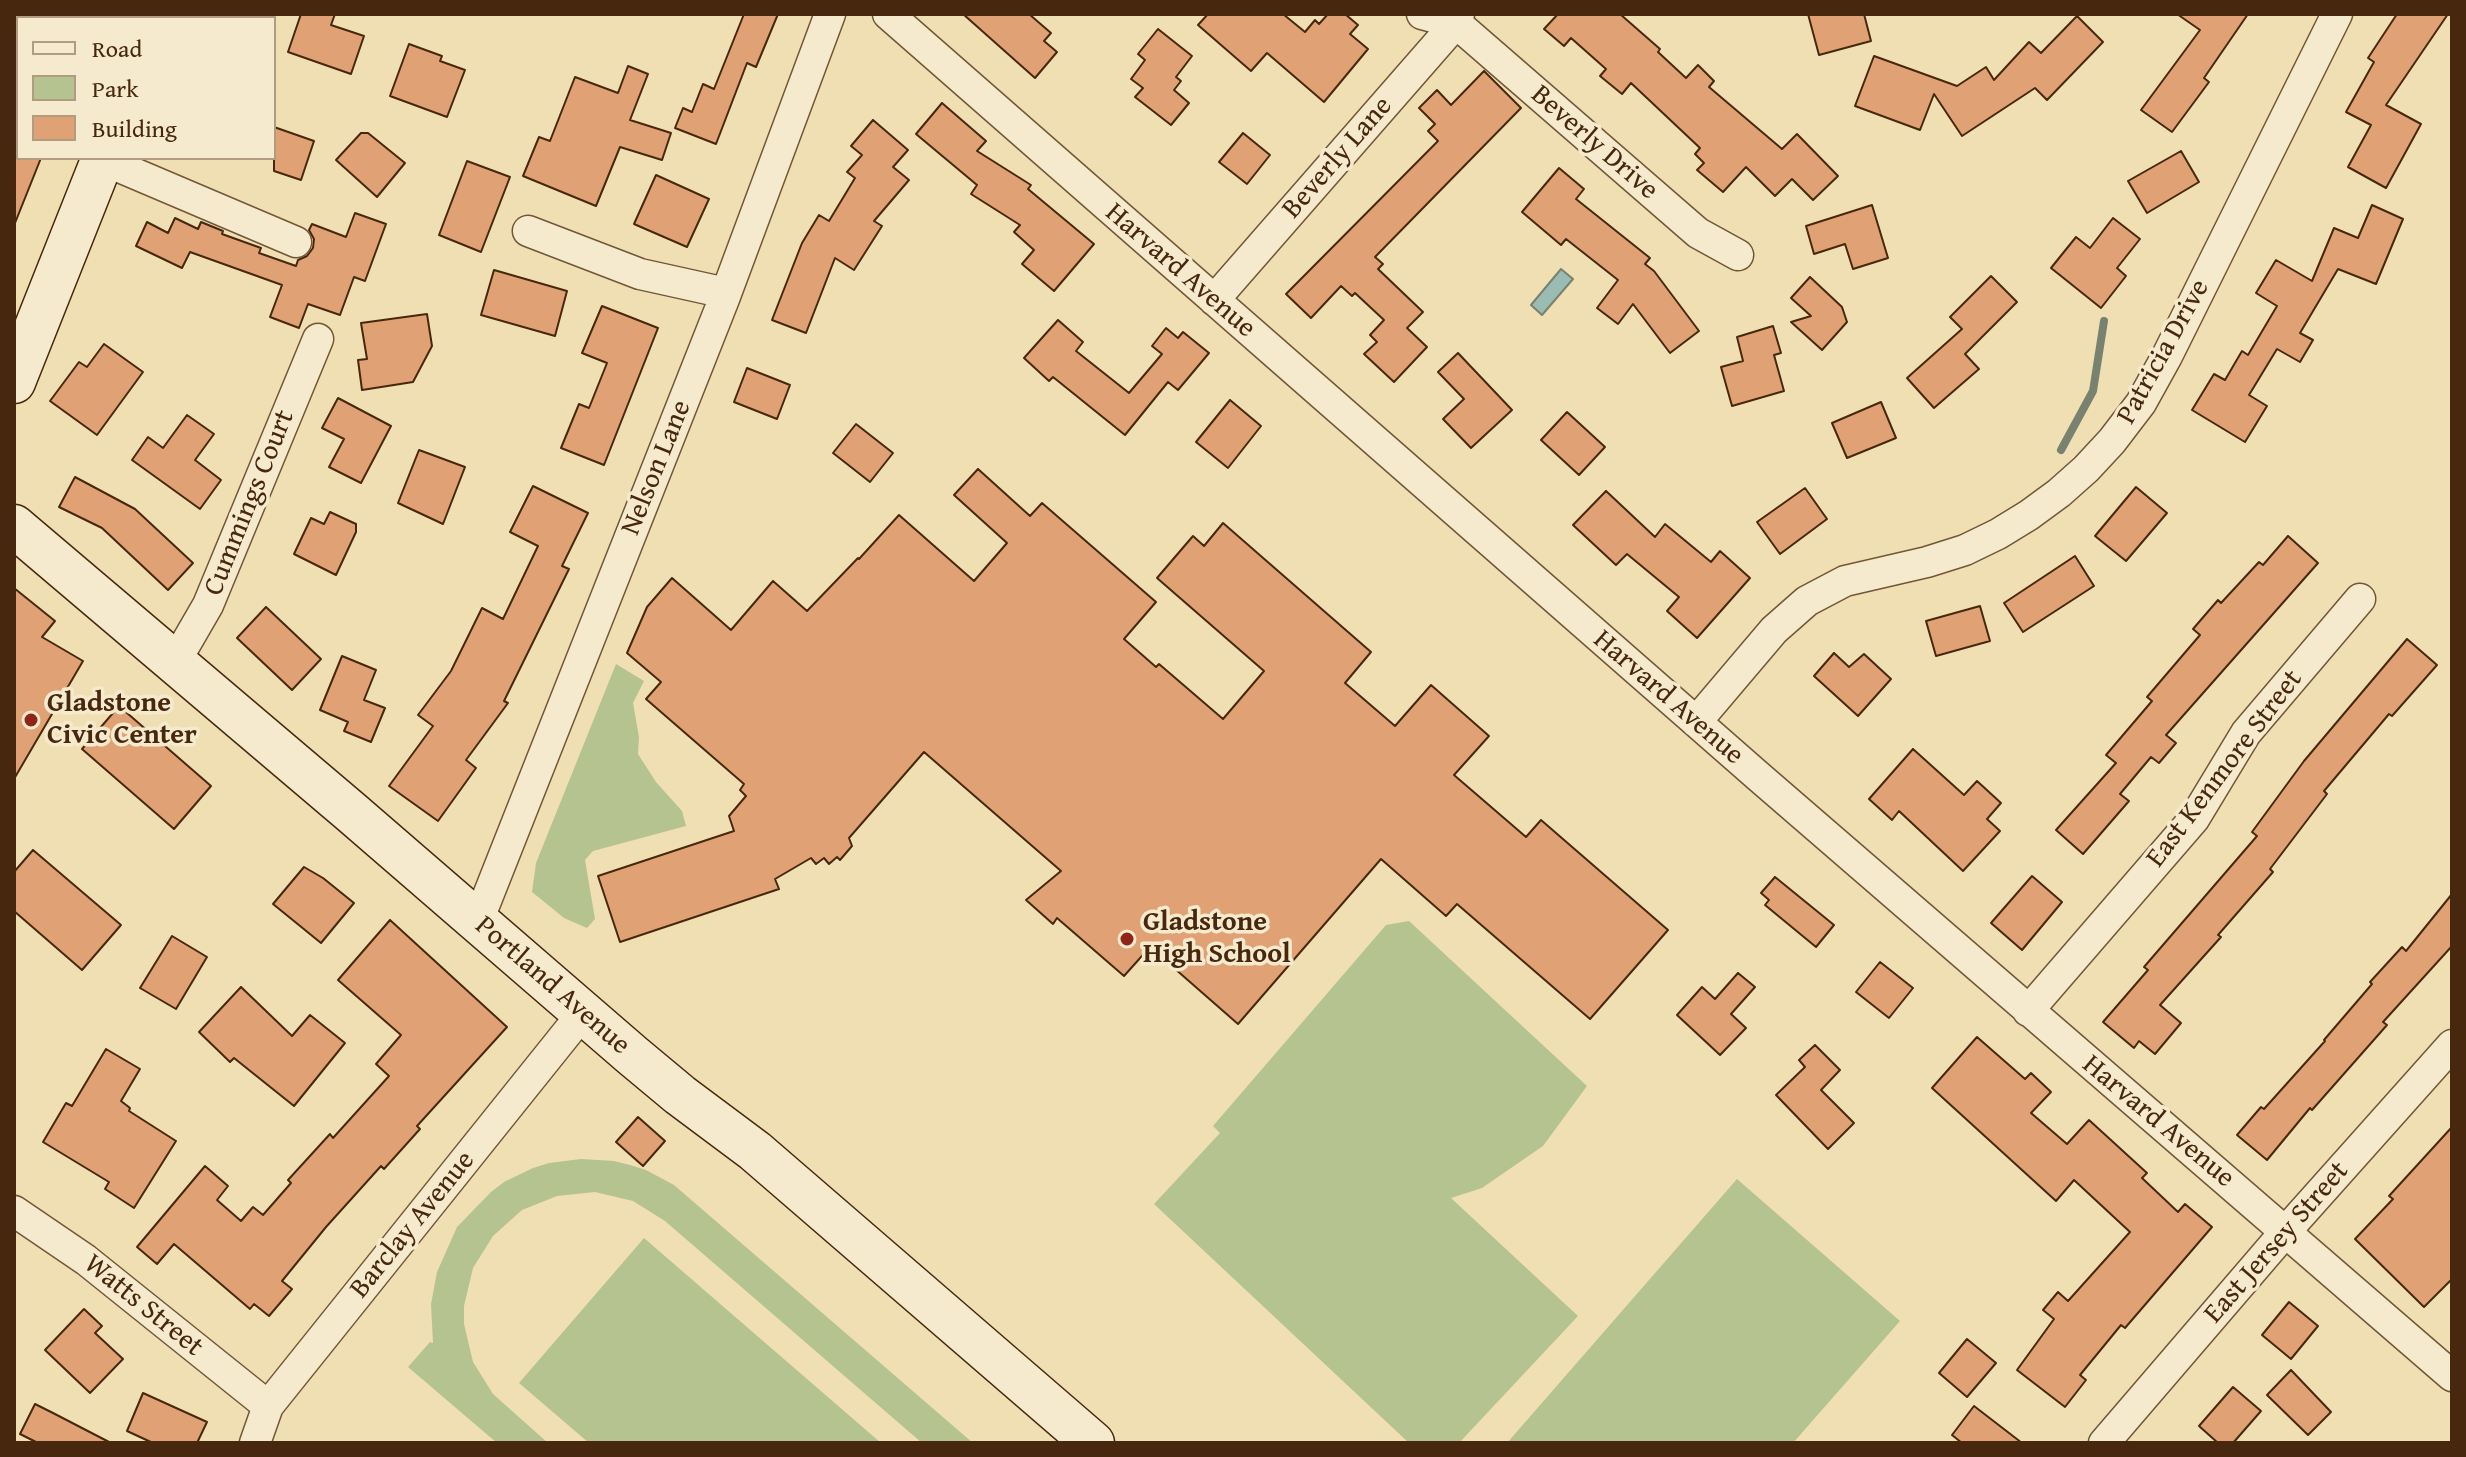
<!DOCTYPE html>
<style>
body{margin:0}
#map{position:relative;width:2466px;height:1457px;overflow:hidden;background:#f0dfb2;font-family:"Gentium Book Plus",serif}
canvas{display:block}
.frame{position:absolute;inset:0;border:16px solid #47280e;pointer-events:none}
.legend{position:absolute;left:16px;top:16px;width:260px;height:144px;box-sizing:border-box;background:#f5eacd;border:2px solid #af9c81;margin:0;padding:10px 14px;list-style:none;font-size:24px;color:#47280e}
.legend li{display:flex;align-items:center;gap:16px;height:40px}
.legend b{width:40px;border:2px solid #af9c81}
</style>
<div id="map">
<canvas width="2466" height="1457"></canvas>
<div class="frame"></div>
<ul class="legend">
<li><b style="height:10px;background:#f5eacd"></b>Road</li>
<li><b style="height:22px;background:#b5c390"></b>Park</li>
<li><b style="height:22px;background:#e0a274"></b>Building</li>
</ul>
</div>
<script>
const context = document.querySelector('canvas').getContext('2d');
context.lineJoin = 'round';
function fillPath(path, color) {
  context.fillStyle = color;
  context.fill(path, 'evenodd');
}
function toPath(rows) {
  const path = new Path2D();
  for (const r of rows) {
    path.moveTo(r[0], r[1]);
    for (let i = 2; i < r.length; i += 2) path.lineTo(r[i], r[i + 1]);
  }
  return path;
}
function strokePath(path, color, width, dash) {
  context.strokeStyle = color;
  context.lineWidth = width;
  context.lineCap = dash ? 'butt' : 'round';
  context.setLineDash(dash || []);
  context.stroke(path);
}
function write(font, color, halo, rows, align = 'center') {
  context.font = font + ' "Gentium Book Plus",serif';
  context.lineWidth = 7;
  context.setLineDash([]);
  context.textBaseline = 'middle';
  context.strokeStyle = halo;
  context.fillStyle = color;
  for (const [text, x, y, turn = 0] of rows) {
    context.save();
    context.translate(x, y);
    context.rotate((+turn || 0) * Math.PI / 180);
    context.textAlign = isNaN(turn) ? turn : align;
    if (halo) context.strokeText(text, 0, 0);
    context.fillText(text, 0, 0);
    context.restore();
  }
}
fillPath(toPath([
 [616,664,644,681,633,703,639,737,638,754,656,782,682,811,686,826,593,851,585,860,595,919,587,928,564,918,532,892,536,863],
 [1409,921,1587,1086,1543,1146,1482,1188,1451,1198,1578,1316,1459,1443,1409,1443,1154,1204,1220,1133,1213,1126,1386,925],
 [581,1159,614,1161,630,1165,646,1170,674,1185,973,1443,922,1443,665,1221,633,1201,595,1192,557,1196,522,1210,493,1236,473,1268,464,1306,464,1324,473,1362,493,1394,548,1443,497,1443,408,1367,430,1342,433,1343,431,1304,437,1272,457,1227,491,1192,504,1182,533,1168,549,1163],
 [1737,1179,1900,1321,1793,1443,1507,1443],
 [644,1238,881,1443,589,1443,519,1383]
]), '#b5c390');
const water = toPath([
 [1561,269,1573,279,1542,315,1531,305,1561,269]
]);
fillPath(water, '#9bbcb3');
strokePath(water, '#798171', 2);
strokePath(toPath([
 [2061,450,2093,391,2104,321]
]), '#798171', 8);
const building = toPath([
 [301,14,335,14,331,25,364,36,351,74,288,52,301,14],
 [744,14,778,14,756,67,747,63,716,144,675,128,683,108,692,112,703,84,714,89,744,14],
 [963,14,1029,14,1051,33,1044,41,1057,52,1035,78,963,14],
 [1208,14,1283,14,1305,32,1315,20,1319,24,1328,14,1345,14,1358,25,1350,34,1368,49,1324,102,1267,53,1251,71,1198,25,1208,14],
 [1558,14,1620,14,1660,49,1658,52,1686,78,1698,65,1714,81,1709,87,1782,149,1797,134,1838,176,1813,200,1792,179,1775,196,1746,167,1723,192,1697,170,1704,163,1695,154,1700,148,1631,83,1622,94,1600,76,1606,69,1571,38,1564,46,1544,29,1558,14],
 [1808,14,1864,14,1871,41,1819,55,1808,14],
 [2177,14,2248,14,2204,78,2209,82,2172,132,2141,110,2200,30,2177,14],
 [2397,14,2448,14,2386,105,2421,124,2386,188,2348,167,2371,125,2346,112,2374,62,2368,58,2397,14],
 [2077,16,2103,42,2047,100,2035,88,1962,136,1934,94,1920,130,1855,106,1874,56,1957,86,1986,67,1994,80,2029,42,2041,53,2077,16],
 [1158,29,1192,56,1176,77,1181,81,1174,90,1189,103,1171,125,1135,97,1143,88,1131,79,1145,60,1138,54,1158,29],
 [409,44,442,56,440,61,465,70,447,117,390,96,409,44],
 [628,66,648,74,630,120,671,133,662,160,620,147,596,206,523,176,539,137,550,141,575,77,618,93,628,66],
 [1484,71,1521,108,1375,257,1383,264,1378,269,1423,312,1407,328,1427,347,1394,382,1364,354,1377,342,1370,335,1384,320,1355,293,1352,296,1341,286,1311,318,1286,294,1438,141,1428,131,1435,124,1419,108,1437,90,1451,105,1484,71],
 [942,103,986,141,977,151,1031,185,1028,189,1094,244,1054,291,1022,264,1034,250,1014,232,1020,225,971,194,977,185,916,134,942,103],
 [873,120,908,150,893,167,909,180,874,221,882,226,854,270,835,258,806,333,772,320,802,243,819,215,829,221,855,178,847,172,862,155,851,146,873,120],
 [274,127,314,141,301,180,274,171,274,127],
 [361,133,368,133,405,163,377,197,336,160,361,133],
 [1243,133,1270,155,1247,184,1219,162,1243,133],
 [2181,151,2199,182,2147,213,2128,181,2181,151],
 [14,158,41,158,15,223,14,222,14,158],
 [467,161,510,177,481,252,439,235,467,161],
 [1559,168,1584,189,1576,199,1650,258,1645,264,1654,271,1699,331,1670,353,1633,304,1618,324,1597,308,1618,280,1566,239,1561,245,1522,212,1559,168],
 [656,175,709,199,687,247,634,224,656,175],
 [1872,205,1888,258,1853,269,1845,244,1814,254,1806,226,1872,205],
 [2372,205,2403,219,2376,284,2338,269,2300,333,2313,340,2300,362,2277,349,2249,395,2267,406,2245,442,2192,410,2214,374,2225,380,2242,351,2248,355,2277,306,2256,293,2276,260,2312,281,2334,228,2358,238,2372,205],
 [355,213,386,224,365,281,354,277,340,315,308,304,299,328,270,317,282,285,190,252,182,268,136,246,147,222,168,233,175,218,198,229,201,222,223,231,222,234,261,248,259,253,296,266,298,260,307,256,313,248,314,239,309,230,312,224,346,237,355,213],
 [2113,218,2140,239,2117,268,2126,276,2101,308,2051,268,2076,237,2090,248,2113,218],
 [494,270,567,291,555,336,481,315,494,270],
 [1991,276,2017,302,1965,354,1979,369,1934,408,1907,378,1962,329,1950,317,1991,276],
 [1810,277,1842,307,1847,322,1822,350,1791,322,1811,316,1791,298,1810,277],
 [602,306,658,328,604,465,561,448,579,404,589,408,607,363,582,353,602,306],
 [427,314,432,346,413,382,362,390,358,360,367,359,361,323,427,314],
 [1058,320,1083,342,1076,351,1129,393,1162,354,1152,346,1166,328,1178,338,1183,332,1209,353,1178,390,1168,382,1125,435,1053,377,1049,381,1024,358,1058,320],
 [1773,326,1781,353,1774,355,1784,391,1732,406,1721,367,1743,361,1737,337,1773,326],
 [104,344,143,372,97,435,50,401,79,362,87,367,104,344],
 [1458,353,1512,410,1471,448,1443,419,1464,399,1438,372,1458,353],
 [747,368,790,385,777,419,734,402,747,368],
 [338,398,391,426,361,483,329,467,344,439,322,428,338,398],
 [1230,400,1261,426,1228,468,1196,442,1230,400],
 [1881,402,1896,438,1847,458,1832,423,1881,402],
 [1567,412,1605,447,1579,475,1541,440,1567,412],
 [187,415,214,434,195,460,221,480,200,509,132,460,148,437,163,448,187,415],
 [856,424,893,453,870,482,833,453,856,424],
 [419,450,465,467,443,524,398,503,419,450],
 [978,469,1030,516,1042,503,1156,602,1124,639,1156,667,1159,664,1223,719,1264,671,1157,578,1193,536,1204,546,1223,523,1371,652,1345,683,1395,726,1431,685,1489,736,1454,775,1526,837,1541,820,1668,930,1590,1019,1457,904,1446,916,1381,859,1238,1024,1150,947,1124,976,1057,918,1053,924,1026,900,1061,871,924,752,849,838,852,846,840,860,837,857,829,864,824,858,816,864,811,858,775,879,779,889,620,942,598,876,734,831,729,816,746,796,740,790,744,784,646,699,661,682,627,653,647,607,672,578,731,630,773,581,807,611,858,558,859,559,899,515,974,581,1007,543,954,495,978,469],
 [75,477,135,509,193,563,168,590,102,528,59,507,75,477],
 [533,486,588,513,562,566,569,569,504,701,508,703,466,760,476,768,438,821,389,786,433,726,418,715,451,671,482,608,503,619,538,546,510,532,533,486],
 [2136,487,2167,513,2126,561,2095,536,2136,487],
 [1805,488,1827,519,1780,554,1757,522,1805,488],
 [1606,491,1655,537,1665,524,1711,562,1720,551,1750,578,1697,638,1667,611,1679,597,1627,554,1616,565,1573,525,1606,491],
 [330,512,356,524,356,532,336,575,294,554,311,518,324,524,330,512],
 [2288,536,2318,563,2166,735,2176,743,2159,763,2151,757,2120,794,2129,801,2083,854,2056,830,2116,763,2106,755,2152,701,2147,697,2200,635,2193,629,2218,600,2221,603,2259,562,2263,565,2288,536],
 [2075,556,2094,586,2023,632,2004,603,2075,556],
 [14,588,55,621,42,637,83,661,14,779,14,588],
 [1980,606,1990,641,1936,656,1926,621,1980,606],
 [266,607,321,659,292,690,237,638,266,607],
 [2407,639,2437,665,2392,716,2389,714,2324,791,2327,794,2270,869,2273,872,2218,935,2221,937,2160,1005,2181,1023,2155,1054,2139,1041,2134,1048,2103,1022,2148,970,2144,967,2257,836,2252,832,2304,761,2407,639],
 [1834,653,1849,667,1864,654,1891,679,1858,716,1814,676,1834,653],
 [342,656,376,670,364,700,385,708,371,742,344,731,348,722,320,710,342,656],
 [119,706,211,786,174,829,82,749,119,706],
 [1913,749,1964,795,1977,781,2001,803,1987,819,2000,831,1963,871,1899,811,1892,820,1869,799,1913,749],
 [33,850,121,925,82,970,14,911,14,872,33,850],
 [304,867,323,878,354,903,321,943,273,904,304,867],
 [2032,876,2062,902,2022,950,1991,923,2032,876],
 [1775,877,1834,925,1816,947,1765,905,1769,900,1761,893,1775,877],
 [2452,894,2452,946,2383,1022,2387,1025,2312,1110,2310,1108,2267,1160,2237,1135,2261,1107,2264,1109,2325,1041,2324,1040,2372,984,2370,982,2402,947,2406,951,2452,894],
 [390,920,507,1027,417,1126,420,1129,384,1169,381,1166,326,1227,282,1281,292,1289,269,1316,254,1304,250,1309,174,1244,157,1264,137,1247,205,1166,228,1186,217,1200,241,1221,253,1207,263,1215,291,1183,288,1180,330,1134,333,1138,389,1076,376,1064,401,1035,338,980,390,920],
 [172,936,207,957,176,1009,140,988,172,936],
 [1880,962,1913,988,1889,1018,1856,992,1880,962],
 [1738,973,1755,987,1731,1014,1746,1028,1720,1055,1677,1015,1702,987,1715,999,1738,973],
 [241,987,292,1036,310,1015,345,1043,294,1106,234,1058,230,1062,199,1032,241,987],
 [1977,1037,2025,1079,2031,1073,2051,1092,2031,1113,2067,1144,2089,1120,2147,1173,2142,1178,2178,1212,2185,1204,2212,1227,2125,1328,2121,1325,2080,1375,2086,1380,2065,1407,2017,1370,2054,1319,2043,1310,2058,1292,2068,1301,2130,1232,2074,1180,2056,1201,1932,1088,1977,1037],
 [1815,1045,1840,1070,1821,1090,1854,1123,1828,1149,1776,1095,1805,1067,1799,1060,1815,1045],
 [106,1049,140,1069,121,1101,130,1108,129,1111,176,1141,134,1208,105,1189,109,1182,43,1142,66,1103,72,1106,106,1049],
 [638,1117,665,1141,643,1166,616,1142,638,1117],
 [2452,1127,2452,1279,2424,1307,2355,1239,2393,1199,2389,1196,2452,1127],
 [2289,1302,2318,1326,2291,1359,2262,1335,2289,1302],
 [84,1309,102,1326,95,1333,123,1359,90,1393,45,1350,84,1309],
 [1967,1339,1996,1363,1967,1397,1939,1373,1967,1339],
 [2291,1370,2331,1412,2308,1435,2267,1395,2291,1370],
 [2233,1387,2261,1411,2233,1443,2218,1443,2199,1426,2233,1387],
 [143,1393,207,1422,197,1443,153,1443,127,1431,143,1393],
 [35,1404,53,1413,111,1443,38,1443,20,1434,35,1404],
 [1974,1406,2022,1443,1962,1443,1952,1435,1974,1406]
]);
fillPath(building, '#e0a274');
strokePath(building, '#47280e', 2);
const street = toPath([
 [888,14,1758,776,2452,1376],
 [1422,14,1456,23,1698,233,1738,255],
 [103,160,296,242],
 [528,231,640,274,726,293],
 [1214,300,1456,23,1459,14],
 [175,662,208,605,318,339],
 [1696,722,1774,630,1807,601,1845,581,1927,562,1965,550,1998,534,2029,515,2059,493,2086,469,2112,441,2141,403,2167,356,2337,14],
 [478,921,724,299,830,14],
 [2028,1011,2194,819,2246,733,2360,599],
 [14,1211,86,1260,268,1406],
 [255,1443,268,1406,583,1013],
 [2104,1443,2286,1231,2452,1045]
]);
const secondary = toPath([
 [159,18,161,14],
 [14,382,103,158],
 [14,526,351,812,632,1055,680,1095,755,1151,1093,1443]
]);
strokePath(street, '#715637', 33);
strokePath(secondary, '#47280e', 45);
strokePath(street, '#f5eacd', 30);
strokePath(secondary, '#f5eacd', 42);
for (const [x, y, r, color] of [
 [31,720,8,"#8f2418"],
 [1127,939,8,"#8f2418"]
]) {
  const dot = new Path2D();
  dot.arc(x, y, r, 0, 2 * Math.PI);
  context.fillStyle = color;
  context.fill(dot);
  strokePath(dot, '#f5eacd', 3);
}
write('28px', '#47280e', '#f5eacd', [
 ["Beverly Drive",1594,143,41],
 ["Beverly Lane",1338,158,-49],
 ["Harvard Avenue",1180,271,41],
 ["Patricia Drive",2164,352,-61],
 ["Nelson Lane",657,468,-68],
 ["Cummings Court",250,503,-68],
 ["Harvard Avenue",1668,698,41],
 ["East Kenmore Street",2225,769,-53],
 ["Portland Avenue",552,986,41],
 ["Harvard Avenue",2158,1122,40],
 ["Barclay Avenue",413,1225,-51],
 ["East Jersey Street",2277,1243,-49],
 ["Watts Street",143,1306,39]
]);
write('bold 28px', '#47280e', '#f5eacd', [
 ["Gladstone",47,704],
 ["Civic Center",47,736],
 ["Gladstone",1143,923],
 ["High School",1143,955]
], 'left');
</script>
